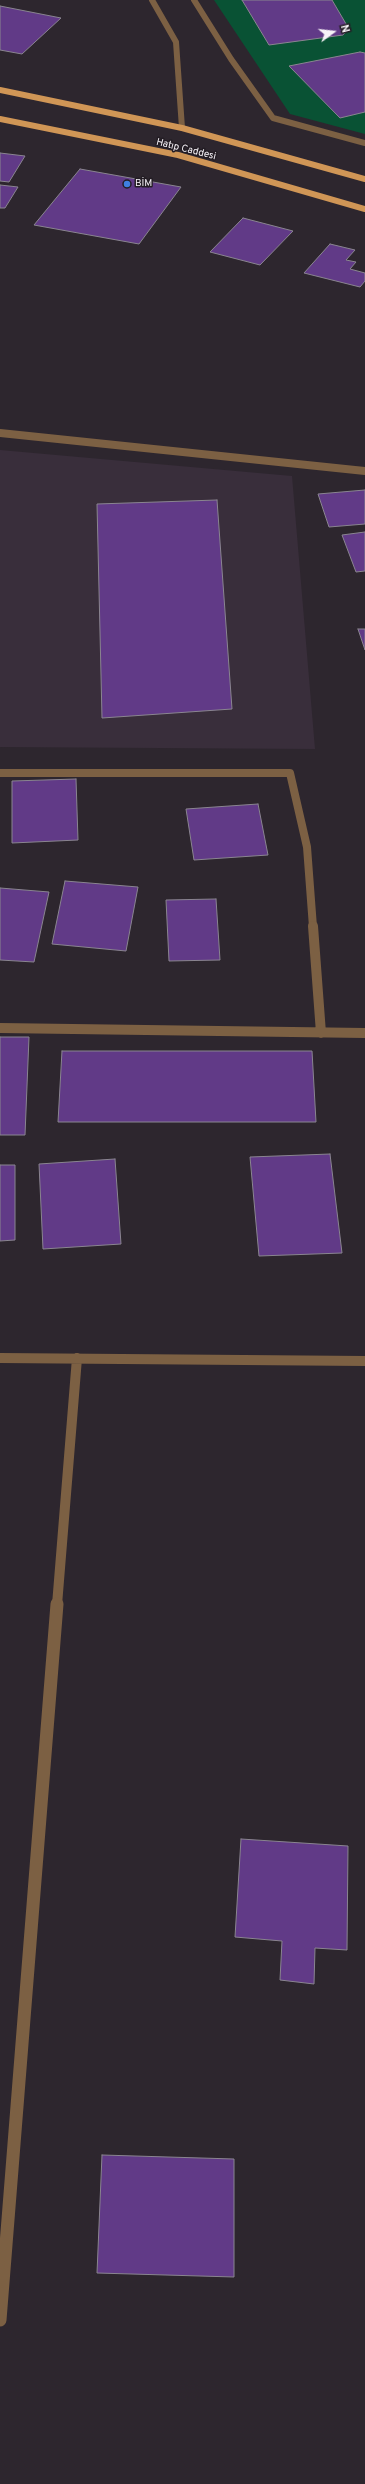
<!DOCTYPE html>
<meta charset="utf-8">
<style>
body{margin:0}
#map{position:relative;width:365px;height:2484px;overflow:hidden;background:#2d262e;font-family:Overpass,sans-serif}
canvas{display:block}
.north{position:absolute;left:313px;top:12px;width:40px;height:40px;-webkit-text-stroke:3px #231d24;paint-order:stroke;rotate:75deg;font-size:11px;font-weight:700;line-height:16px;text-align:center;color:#f6f2f7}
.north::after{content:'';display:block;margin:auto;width:14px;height:18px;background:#f6f2f7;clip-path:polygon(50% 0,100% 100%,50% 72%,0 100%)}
</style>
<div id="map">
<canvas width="365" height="2484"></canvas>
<div class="north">N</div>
</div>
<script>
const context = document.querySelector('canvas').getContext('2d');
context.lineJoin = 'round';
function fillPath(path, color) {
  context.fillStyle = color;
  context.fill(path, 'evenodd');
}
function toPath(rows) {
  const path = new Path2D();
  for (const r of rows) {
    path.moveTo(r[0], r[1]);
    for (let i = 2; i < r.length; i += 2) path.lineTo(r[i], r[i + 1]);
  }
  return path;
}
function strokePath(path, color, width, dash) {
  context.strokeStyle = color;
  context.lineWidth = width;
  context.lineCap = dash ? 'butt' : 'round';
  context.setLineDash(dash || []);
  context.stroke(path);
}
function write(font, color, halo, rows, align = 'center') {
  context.font = font + ' Overpass,sans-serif';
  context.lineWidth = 3;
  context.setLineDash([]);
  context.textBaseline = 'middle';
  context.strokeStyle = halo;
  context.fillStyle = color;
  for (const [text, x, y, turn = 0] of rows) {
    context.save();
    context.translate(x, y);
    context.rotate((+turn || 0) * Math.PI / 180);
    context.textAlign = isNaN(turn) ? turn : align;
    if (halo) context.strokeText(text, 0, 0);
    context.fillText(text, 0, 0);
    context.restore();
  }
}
fillPath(toPath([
 [0,450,292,476,315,749,0,747]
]), '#392e3b');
fillPath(toPath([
 [214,0,365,0,365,134,290,114]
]), '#095234');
const building = toPath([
 [242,0,332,0,349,29,343,35,269,45,242,0],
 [0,6,61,18,22,54,0,50,0,6],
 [360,52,365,53,365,112,340,118,289,66,360,52],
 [0,153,25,156,9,182,0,181,0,153],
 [80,169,181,187,139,244,34,225,80,169],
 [0,185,18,187,5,208,0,208,0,185],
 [243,218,293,231,260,265,210,252,243,218],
 [330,244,355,250,346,260,356,262,350,269,365,273,365,281,360,287,304,273,330,244],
 [365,490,365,524,329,527,318,494,365,490],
 [217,500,232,709,102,718,97,504,217,500],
 [365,532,365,571,356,572,342,535,365,532],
 [358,629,365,629,365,650,358,629],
 [76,779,78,840,12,843,12,781,76,779],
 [258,804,268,855,194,860,186,809,258,804],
 [65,881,138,887,126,951,52,944,65,881],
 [0,888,49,892,34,962,0,960,0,888],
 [216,899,220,960,169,961,166,900,216,899],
 [0,1037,29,1037,25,1135,0,1135,0,1037],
 [62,1051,312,1051,316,1122,58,1122,62,1051],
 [330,1154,342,1253,259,1256,250,1157,330,1154],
 [115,1159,121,1244,43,1249,39,1164,115,1159],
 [0,1165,15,1165,15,1240,0,1241,0,1165],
 [241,1839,348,1846,347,1950,315,1948,314,1984,280,1980,282,1941,235,1937,241,1839],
 [102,2155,234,2159,234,2277,97,2273,102,2155]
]);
fillPath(building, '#613a87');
strokePath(building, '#8a8590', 1);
strokePath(toPath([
 [152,0,176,42,182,128],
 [194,0,231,59,273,118,365,143]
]), '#7c6043', 6);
strokePath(toPath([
 [0,433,365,471],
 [0,773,290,773,307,847,313,927]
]), '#7c6043', 8);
strokePath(toPath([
 [313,926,321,1033],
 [0,1028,365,1033],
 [0,1358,365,1361],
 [57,1605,77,1358]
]), '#7c6043', 10);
strokePath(toPath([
 [0,2320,57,1604]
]), '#7c6043', 13);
strokePath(toPath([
 [0,90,182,128,365,179],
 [0,119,178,155,365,209]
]), '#d09656', 6);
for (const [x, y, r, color] of [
 [127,184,4,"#3f7fe0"]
]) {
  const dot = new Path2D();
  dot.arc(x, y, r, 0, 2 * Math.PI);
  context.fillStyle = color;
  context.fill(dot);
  strokePath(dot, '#231d24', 1.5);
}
write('10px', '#f6f2f7', '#231d24', [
 ["Hatıp Caddesi",186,150,14]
]);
write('10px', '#f6f2f7', '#231d24', [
 ["BİM",135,184]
], 'left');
</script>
